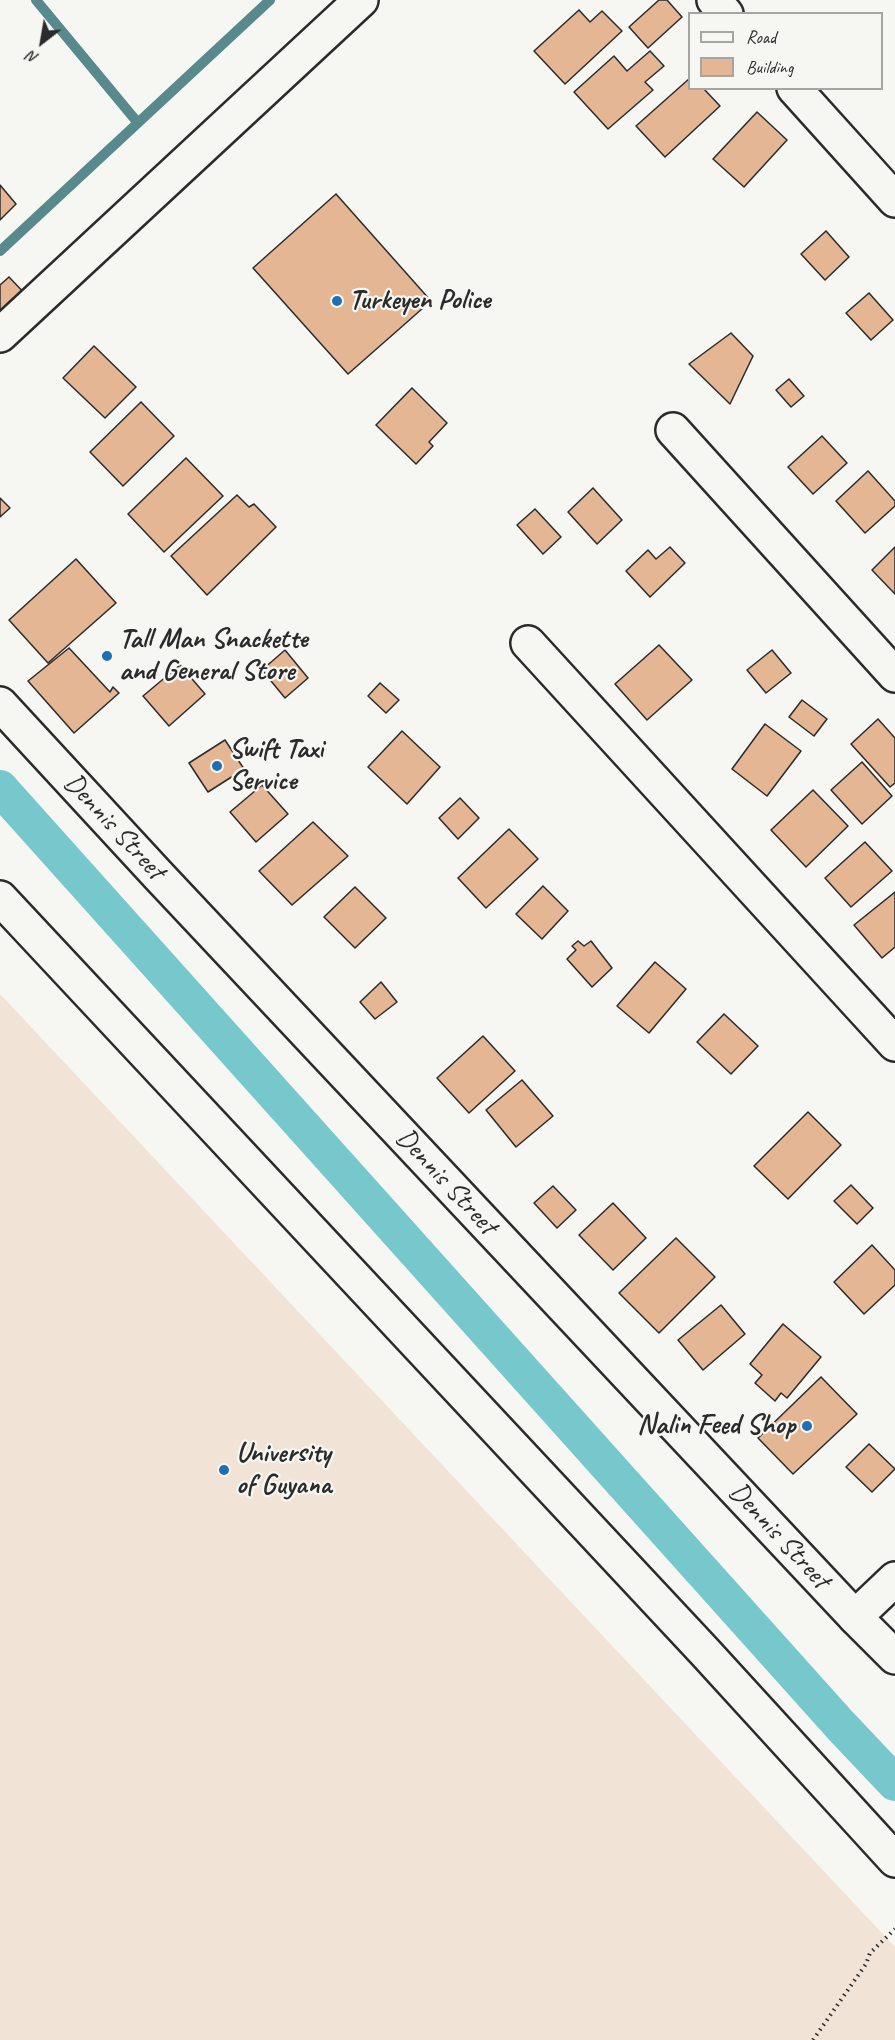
<!DOCTYPE html>
<style>
body{margin:0}
#map{position:relative;width:895px;height:2040px;overflow:hidden;background:#f6f6f2;font-family:Caveat,sans-serif}
canvas{display:block}
.legend{position:absolute;left:688px;top:12px;width:195px;height:78px;box-sizing:border-box;background:#f6f6f2;border:2px solid #a5a5a2;margin:0;padding:8px 10px;list-style:none;font-size:18px;color:#2b2b2b}
.legend li{display:flex;align-items:center;gap:12px;height:30px}
.legend b{width:30px;border:2px solid #a5a5a2}
.north{position:absolute;left:12px;top:12px;width:60px;height:60px;-webkit-text-stroke:4px #f6f6f2;paint-order:stroke;rotate:211deg;font-size:16px;font-weight:700;line-height:24px;text-align:center;color:#2b2b2b}
.north::after{content:'';display:block;margin:auto;width:21px;height:27px;background:#2b2b2b;clip-path:polygon(50% 0,100% 100%,50% 72%,0 100%)}
</style>
<div id="map">
<canvas width="895" height="2040"></canvas>
<ul class="legend">
<li><b style="height:8px;background:#f6f6f2"></b>Road</li>
<li><b style="height:16px;background:#e4b694"></b>Building</li>
</ul>
<div class="north">N</div>
</div>
<script>
const context = document.querySelector('canvas').getContext('2d');
context.lineJoin = 'round';
function fillPath(path, color) {
  context.fillStyle = color;
  context.fill(path, 'evenodd');
}
function toPath(rows) {
  const path = new Path2D();
  for (const r of rows) {
    path.moveTo(r[0], r[1]);
    for (let i = 2; i < r.length; i += 2) path.lineTo(r[i], r[i + 1]);
  }
  return path;
}
function strokePath(path, color, width, dash) {
  context.strokeStyle = color;
  context.lineWidth = width;
  context.lineCap = dash ? 'butt' : 'round';
  context.setLineDash(dash || []);
  context.stroke(path);
}
function write(font, color, halo, rows, align = 'center') {
  context.font = font + ' Caveat,sans-serif';
  context.lineWidth = 4.5;
  context.setLineDash([]);
  context.textBaseline = 'middle';
  context.strokeStyle = halo;
  context.fillStyle = color;
  for (const [text, x, y, turn = 0] of rows) {
    context.save();
    context.translate(x, y);
    context.rotate((+turn || 0) * Math.PI / 180);
    context.textAlign = isNaN(turn) ? turn : align;
    if (halo) context.strokeText(text, 0, 0);
    context.fillText(text, 0, 0);
    context.restore();
  }
}
fillPath(toPath([
 [0,994,895,1947,895,2040,0,2040]
]), '#f1e3d6');
strokePath(toPath([
 [36,0,138,123],
 [0,251,270,0]
]), '#58898c', 10);
strokePath(toPath([
 [0,788,841,1726,895,1783]
]), '#76c8cc', 36);
const building = toPath([
 [659,0,667,0,682,17,648,48,629,27,659,0],
 [579,10,590,22,602,11,622,31,565,84,534,51,579,10],
 [650,51,664,66,645,82,653,90,608,129,574,92,614,56,627,71,650,51],
 [690,78,690,88,703,88,720,106,665,157,636,126,690,78],
 [757,112,787,140,744,187,713,159,757,112],
 [0,185,16,204,0,220,0,185],
 [336,194,431,301,348,374,253,268,336,194],
 [826,231,849,257,825,280,801,254,826,231],
 [9,277,29,298,0,317,0,285,9,277],
 [869,293,893,320,871,340,846,313,869,293],
 [731,333,753,356,730,404,689,364,731,333],
 [94,346,136,387,105,418,63,378,94,346],
 [789,379,804,396,791,407,776,390,789,379],
 [412,388,447,423,429,442,433,446,416,464,376,425,412,388],
 [141,402,174,436,123,486,90,452,141,402],
 [822,436,847,463,813,494,788,467,822,436],
 [186,458,223,496,164,552,128,514,186,458],
 [868,471,895,501,895,506,865,533,836,501,868,471],
 [593,488,622,520,597,544,568,512,593,488],
 [237,495,249,507,254,504,276,527,207,595,171,556,237,495],
 [0,498,10,508,0,517,0,498],
 [535,509,561,537,543,554,517,525,535,509],
 [670,547,685,563,650,597,626,571,648,550,656,559,670,547],
 [895,547,895,594,872,570,895,547],
 [76,559,116,603,48,663,9,620,76,559],
 [659,645,692,680,647,720,615,684,659,645],
 [69,648,110,692,113,687,119,693,74,733,28,681,69,648],
 [285,650,308,678,285,698,262,670,285,650],
 [772,650,791,673,766,693,747,670,772,650],
 [180,665,205,694,169,726,143,696,180,665],
 [380,683,399,700,386,713,368,696,380,683],
 [802,700,827,719,814,736,789,717,802,700],
 [878,719,895,738,895,783,890,787,851,744,878,719],
 [765,724,801,751,767,796,732,769,765,724],
 [402,731,440,767,407,804,368,767,402,731],
 [225,740,244,769,208,792,189,763,225,740],
 [862,762,892,796,862,824,831,790,862,762],
 [262,785,288,814,256,842,230,812,262,785],
 [813,790,848,826,806,867,771,830,813,790],
 [460,798,479,818,458,839,439,818,460,798],
 [313,822,348,856,292,905,259,871,313,822],
 [509,829,538,859,486,908,458,878,509,829],
 [865,842,892,871,851,907,825,878,865,842],
 [543,886,568,911,542,939,516,914,543,886],
 [355,887,386,918,355,948,324,917,355,887],
 [895,892,895,947,882,958,854,925,895,892],
 [578,941,584,946,591,941,612,968,592,987,567,959,576,950,572,946,578,941],
 [655,962,686,989,649,1033,617,1006,655,962],
 [381,982,397,1002,375,1019,360,1002,381,982],
 [724,1014,758,1046,731,1074,697,1042,724,1014],
 [483,1036,515,1071,469,1113,437,1078,483,1036],
 [522,1080,553,1116,516,1147,486,1110,522,1080],
 [808,1112,841,1145,788,1199,754,1166,808,1112],
 [851,1185,873,1208,857,1224,834,1201,851,1185],
 [553,1186,576,1210,557,1228,534,1203,553,1186],
 [613,1203,646,1238,613,1270,579,1235,613,1203],
 [676,1238,715,1277,659,1333,619,1293,676,1238],
 [872,1245,895,1270,895,1285,864,1314,834,1282,872,1245],
 [721,1305,745,1334,703,1370,678,1340,721,1305],
 [783,1324,821,1357,787,1398,781,1393,775,1401,755,1383,762,1375,750,1364,783,1324],
 [821,1377,857,1414,793,1474,758,1438,821,1377],
 [869,1444,895,1469,872,1492,846,1467,869,1444]
]);
fillPath(building, '#e4b694');
strokePath(building, '#2b2b2b', 1.5);
const minor = toPath([
 [714,0,726,14],
 [794,88,895,200],
 [0,335,361,0],
 [673,430,895,675],
 [528,643,895,1044],
 [0,898,704,1651,895,1860],
 [855,1617,895,1579]
]);
const tertiary = toPath([
 [0,704,157,874,855,1617,895,1657]
]);
strokePath(minor, '#2b2b2b', 38);
strokePath(tertiary, '#2b2b2b', 38);
strokePath(toPath([
 [813,2040,866,1964,870,1953,895,1929]
]), '#2b2b2b', 4, [1.5, 4.5]);
strokePath(minor, '#f6f6f2', 33);
strokePath(tertiary, '#f6f6f2', 33);
for (const [x, y, r, color] of [
 [337,301,6,"#1f6fb2"],
 [107,656,6,"#1f6fb2"],
 [217,766,6,"#1f6fb2"],
 [807,1426,6,"#1f6fb2"],
 [224,1470,6,"#1f6fb2"]
]) {
  const dot = new Path2D();
  dot.arc(x, y, r, 0, 2 * Math.PI);
  context.fillStyle = color;
  context.fill(dot);
  strokePath(dot, '#f6f6f2', 2);
}
write('bold 28px', '#2b2b2b', '#f6f6f2', [
 ["Turkeyen Police",349,301],
 ["Tall Man Snackette",119,640],
 ["and General Store",119,672],
 ["Swift Taxi",229,750],
 ["Service",229,782],
 ["Nalin Feed Shop",795,1426,"right"],
 ["University",236,1454],
 ["of Guyana",236,1486]
], 'left');
write('28px', '#2b2b2b', '#f6f6f2', [
 ["Dennis Street",114,827,47],
 ["Dennis Street",446,1182,47],
 ["Dennis Street",779,1536,47]
]);
</script>
